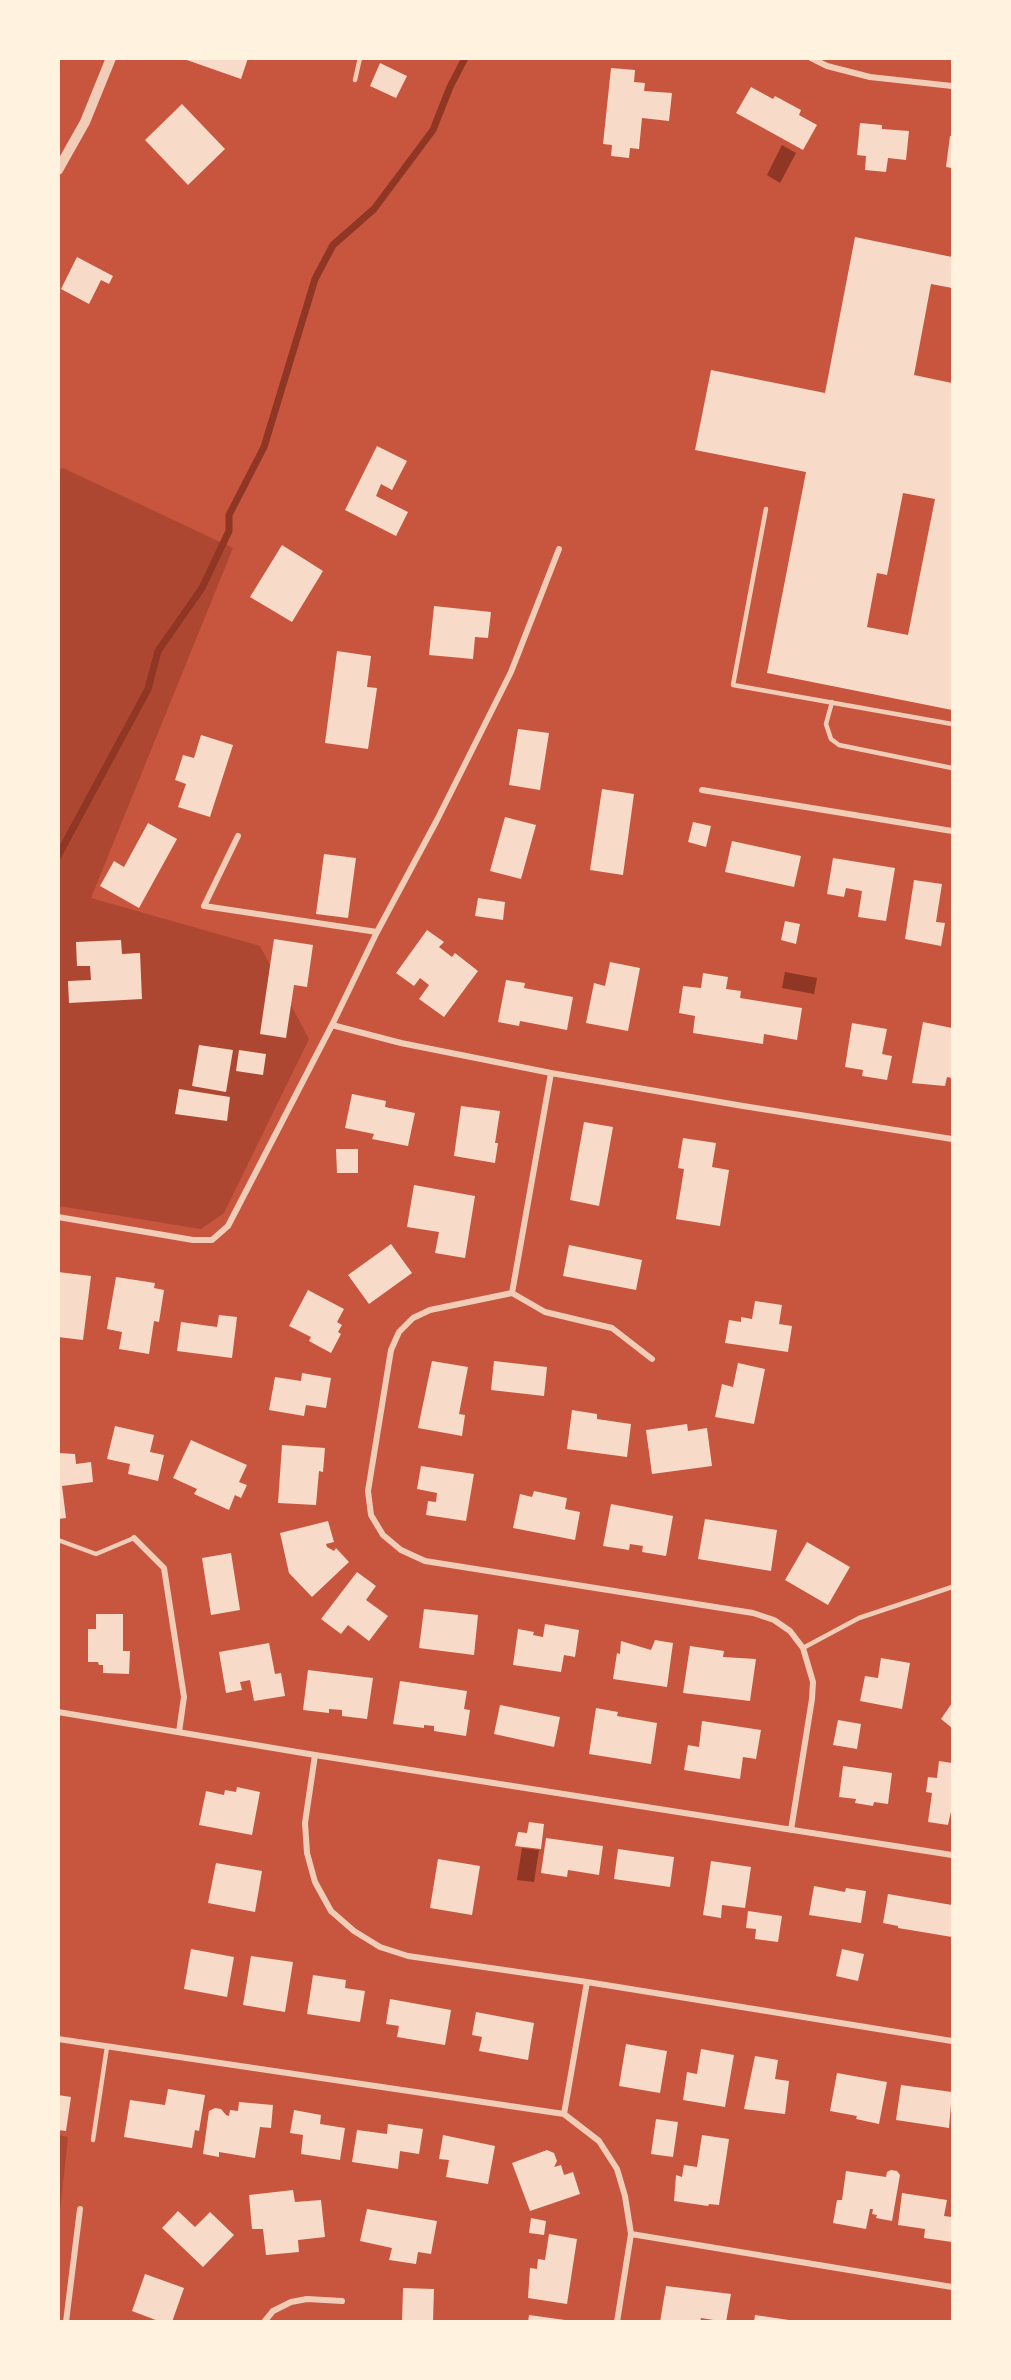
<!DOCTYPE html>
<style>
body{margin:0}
#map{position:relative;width:1011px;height:2380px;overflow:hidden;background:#c8553d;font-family:Commissioner,sans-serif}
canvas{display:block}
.frame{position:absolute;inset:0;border:60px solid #fff3e0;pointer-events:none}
</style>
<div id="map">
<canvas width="1011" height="2380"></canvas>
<div class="frame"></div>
</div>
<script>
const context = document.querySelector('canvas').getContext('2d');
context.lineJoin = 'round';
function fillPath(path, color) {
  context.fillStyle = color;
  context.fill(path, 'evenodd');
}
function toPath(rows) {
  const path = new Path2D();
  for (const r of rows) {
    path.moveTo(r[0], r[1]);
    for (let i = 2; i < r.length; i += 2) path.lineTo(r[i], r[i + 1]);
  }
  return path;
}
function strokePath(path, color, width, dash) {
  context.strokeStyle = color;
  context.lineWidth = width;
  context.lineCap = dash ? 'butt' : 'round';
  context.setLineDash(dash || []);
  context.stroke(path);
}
fillPath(toPath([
 [63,468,233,548,91,898,260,946,309,1039,224,1213,201,1229,59,1206,58,470],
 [59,2135,68,2137,59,2220,58,2135]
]), '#ae4732');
fillPath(toPath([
 [782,145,796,153,780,183,767,175],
 [785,972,817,978,814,994,782,988],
 [522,1848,539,1850,534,1882,517,1880]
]), '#8f3625');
strokePath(toPath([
 [58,856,148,689,158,651,202,588,229,531,229,515,264,447,315,279,333,245,374,209,433,130,450,87,465,58]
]), '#8f3625', 7);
fillPath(toPath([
 [181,58,248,58,241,79],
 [380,63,407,76,396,98,370,86],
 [611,68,635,70,634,82,645,83,644,91,672,93,669,121,642,118,639,149,630,148,629,158,611,156,612,145,603,144],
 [751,87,773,99,775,96,801,110,799,115,817,125,803,150,736,113],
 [182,104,225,149,188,185,145,140],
 [860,123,882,125,882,129,909,131,906,160,888,158,886,172,865,170,866,156,857,155],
 [950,136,952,136,952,168,946,167],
 [855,237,952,257,952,288,931,284,914,375,952,383,952,710,767,673,806,472,695,450,711,370,825,393],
 [903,493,935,499,908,635,867,627,877,573,887,575],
 [77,257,113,276,109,284,101,280,89,304,61,289],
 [377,446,407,461,392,490,381,484,376,496,408,512,396,536,345,510],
 [282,545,323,571,292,622,250,597],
 [434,606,491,612,488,638,475,637,473,659,429,655],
 [337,651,371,656,367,687,377,688,368,749,325,743],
 [518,729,549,733,540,790,509,785],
 [201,735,233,745,210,817,178,807,186,784,175,780,183,755,194,758],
 [602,789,634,794,623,875,590,870],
 [505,817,536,825,521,879,490,871],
 [693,822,711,826,706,847,688,842],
 [148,823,177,839,139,908,100,886,114,861,124,867],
 [732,841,801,856,794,887,725,872],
 [324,854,356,858,348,918,316,914],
 [833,858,895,868,886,921,858,917,862,891,846,888,844,897,827,894],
 [914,880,942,884,936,922,945,923,941,946,905,939],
 [478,898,505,902,503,920,475,916],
 [785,921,800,924,796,944,781,940],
 [427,930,444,942,439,947,452,957,455,953,478,971,444,1017,419,999,429,985,420,978,414,986,396,973],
 [274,939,313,945,307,987,294,985,286,1038,260,1034],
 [121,940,122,954,140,953,142,999,69,1003,68,981,91,980,90,966,77,966,76,942],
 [610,962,640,968,628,1031,586,1023,594,983,605,986],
 [703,973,728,977,726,989,741,991,740,998,802,1008,797,1040,764,1034,763,1044,693,1033,695,1016,679,1013,683,986,701,988],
 [506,980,525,983,524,988,573,997,567,1030,520,1021,519,1026,498,1022],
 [923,1022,952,1028,952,1078,947,1077,945,1086,912,1083],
 [852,1023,887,1029,882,1054,892,1056,887,1080,862,1076,863,1070,845,1067],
 [199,1045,233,1050,226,1092,192,1086],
 [239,1050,266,1054,263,1075,236,1071],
 [179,1089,230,1097,227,1121,175,1114],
 [352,1094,386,1101,385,1107,415,1113,408,1146,372,1139,374,1134,345,1128],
 [461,1106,500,1111,495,1143,498,1143,495,1163,454,1156],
 [584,1122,613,1127,599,1206,570,1200],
 [683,1138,716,1143,712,1167,729,1170,720,1226,676,1219,684,1169,678,1168],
 [336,1149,358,1149,358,1173,337,1173],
 [414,1185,475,1196,465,1258,435,1253,439,1232,407,1227],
 [391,1244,412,1273,369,1304,348,1275],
 [569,1245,642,1260,636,1290,563,1276],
 [58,1272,91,1276,83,1340,58,1337],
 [116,1277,155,1283,154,1288,164,1290,159,1322,154,1321,149,1354,119,1349,122,1332,107,1329],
 [308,1290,344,1309,337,1322,342,1325,338,1332,341,1334,331,1353,309,1341,311,1337,289,1326],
 [755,1301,782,1305,779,1324,792,1326,788,1352,725,1343,729,1320,741,1322,741,1317,752,1319],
 [219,1315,237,1317,232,1358,177,1351,181,1322,217,1327],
 [432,1361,468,1367,459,1414,465,1415,462,1436,418,1428],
 [494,1361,547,1367,544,1396,491,1390],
 [738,1363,765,1369,754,1424,715,1417,722,1384,733,1387],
 [302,1373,331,1378,326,1408,306,1405,304,1416,269,1410,275,1377,301,1381],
 [572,1410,597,1414,597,1419,631,1424,627,1457,567,1449],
 [687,1424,688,1431,707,1428,712,1466,652,1474,646,1430],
 [115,1426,154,1435,150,1452,164,1455,158,1481,128,1474,130,1464,107,1459],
 [191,1440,247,1465,239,1482,247,1485,241,1498,235,1495,229,1510,194,1494,197,1489,173,1478],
 [282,1445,325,1448,323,1472,319,1471,316,1505,278,1503],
 [58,1453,75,1454,76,1464,91,1462,93,1482,62,1486,66,1518,58,1519],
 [421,1466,474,1474,466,1521,426,1515,428,1501,436,1502,437,1493,417,1489],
 [534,1491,567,1498,565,1509,580,1512,575,1540,513,1528,520,1494,532,1497],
 [611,1504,673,1516,666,1556,642,1552,643,1546,630,1544,629,1550,603,1546],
 [705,1519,777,1530,771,1571,698,1559],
 [328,1521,334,1542,326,1544,327,1547,334,1551,336,1548,349,1562,312,1597,289,1573,280,1533],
 [807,1542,850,1567,828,1605,785,1580],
 [231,1553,240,1610,211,1615,202,1558],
 [357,1572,376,1586,366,1600,388,1616,369,1641,348,1625,341,1634,321,1619],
 [424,1609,478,1615,474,1655,419,1648],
 [96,1614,123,1614,123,1651,130,1651,129,1674,103,1673,103,1665,99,1665,98,1662,88,1662,88,1629,96,1629],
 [545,1624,579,1630,575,1657,564,1655,561,1672,513,1665,518,1629,534,1632,533,1635,543,1637],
 [655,1640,673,1643,667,1687,613,1679,617,1653,620,1654,621,1641,651,1650],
 [269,1643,275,1674,281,1673,285,1696,254,1701,250,1680,240,1682,242,1690,226,1693,219,1652],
 [690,1646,724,1651,723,1657,756,1659,750,1701,683,1693],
 [881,1658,910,1663,902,1709,860,1701,865,1676,878,1678],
 [308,1670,373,1678,367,1719,342,1716,342,1710,329,1709,329,1713,303,1710],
 [400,1681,467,1691,464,1709,470,1710,466,1736,434,1731,434,1726,424,1725,424,1728,393,1724],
 [952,1703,952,1728,941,1719],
 [500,1705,560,1717,554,1747,494,1734],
 [596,1708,618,1712,617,1716,657,1723,651,1764,589,1754],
 [838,1720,861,1724,857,1749,833,1745],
 [702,1721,761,1730,756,1759,743,1757,740,1779,684,1770,688,1745,699,1747],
 [939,1761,952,1763,952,1807,948,1825,928,1822,932,1793,926,1792,928,1777,937,1778],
 [843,1766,892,1773,888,1804,874,1802,873,1806,855,1803,856,1799,839,1797],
 [237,1787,260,1792,252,1835,199,1825,206,1791,224,1795,225,1790,236,1792],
 [529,1822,544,1824,541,1849,515,1846,518,1832,527,1833],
 [546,1838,603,1846,599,1875,568,1870,567,1877,541,1873],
 [618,1849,674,1857,670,1887,614,1879],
 [438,1859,480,1866,472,1915,430,1908],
 [711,1861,751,1867,745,1908,722,1905,721,1918,703,1915],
 [216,1863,262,1871,255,1912,208,1903],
 [814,1886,845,1892,846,1888,866,1891,861,1923,809,1915],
 [888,1894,952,1905,952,1937,898,1928,898,1926,883,1923],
 [748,1911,782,1916,778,1942,755,1939,756,1929,746,1928],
 [191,1949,234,1957,227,1997,184,1989],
 [842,1949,864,1954,858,1981,836,1976],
 [251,1956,293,1962,285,2012,243,2005],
 [313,1975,346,1980,345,1988,365,1991,360,2022,307,2014],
 [390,1999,451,2010,445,2045,397,2037,399,2026,386,2024],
 [476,2012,534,2023,528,2060,479,2051,482,2037,472,2035],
 [626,2044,667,2051,660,2093,619,2086],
 [701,2049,734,2055,725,2107,683,2100,687,2072,697,2074],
 [755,2056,778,2060,775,2079,789,2081,785,2114,744,2109],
 [837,2073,887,2082,879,2124,856,2119,857,2116,830,2111],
 [901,2085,952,2092,949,2128,896,2120],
 [168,2089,205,2095,199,2131,195,2130,192,2148,124,2137,130,2100,165,2105],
 [58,2095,71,2097,66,2131,58,2130],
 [239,2102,273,2105,271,2128,260,2127,255,2158,219,2152,219,2157,203,2154,209,2111,215,2108,221,2109,226,2115,229,2116,230,2110,238,2111],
 [294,2110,321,2115,320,2124,345,2128,340,2160,301,2154,303,2135,290,2133],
 [656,2119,678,2122,673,2157,651,2154],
 [388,2124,423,2129,419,2154,400,2151,398,2169,352,2162,357,2130,387,2134],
 [443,2135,495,2146,488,2184,446,2177,449,2160,439,2159],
 [702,2135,729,2139,719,2205,709,2204,708,2206,674,2201,676,2175,682,2177,684,2165,697,2167],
 [547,2150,554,2153,557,2161,554,2167,561,2165,564,2175,573,2172,580,2194,530,2211,512,2163],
 [891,2170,897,2171,900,2175,892,2221,876,2218,877,2215,872,2214,873,2209,870,2209,866,2229,833,2223,837,2200,842,2200,846,2171,886,2177,887,2172],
 [293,2190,295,2202,321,2200,325,2237,298,2240,299,2252,266,2255,263,2229,252,2229,249,2195],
 [902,2193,947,2200,944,2216,952,2217,952,2242,924,2238,925,2229,898,2225],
 [367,2209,437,2221,431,2254,418,2252,416,2264,389,2260,392,2248,360,2241],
 [178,2211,195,2227,210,2212,234,2235,203,2267,162,2228],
 [531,2218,546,2221,544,2235,529,2233],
 [549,2234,577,2239,567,2304,528,2298,530,2268,537,2269,538,2259,545,2260],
 [145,2274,184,2288,172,2322,161,2322,132,2311],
 [666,2286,731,2294,726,2322,701,2318,700,2322,660,2322],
 [403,2288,434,2289,433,2322,402,2322],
 [529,2315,565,2320,565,2322,528,2322],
 [755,2315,789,2320,789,2322,754,2322]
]), '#f7dbc8');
strokePath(toPath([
 [355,80,360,58],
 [766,509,733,685,952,724],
 [832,702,826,724,831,739,839,745,952,768],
 [58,1540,96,1554,134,1538],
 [803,1648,859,1618,952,1587],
 [93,2140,107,2047]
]), '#f1ccb7', 4.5);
strokePath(toPath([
 [811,58,827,66,870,77,952,86],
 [702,790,952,831],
 [238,836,204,906,377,932],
 [332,1025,401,1043,551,1073,743,1106,952,1139],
 [58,1217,193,1240,212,1240,228,1226,332,1025,377,932,437,820,511,672,559,549],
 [512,1293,430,1310,413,1318,399,1332,391,1350,368,1491,371,1515,383,1535,401,1550,425,1561,753,1613,774,1620,790,1631,803,1648,813,1682,812,1699,791,1830],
 [512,1293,551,1073],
 [512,1293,545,1312,612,1328,652,1359],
 [134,1538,164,1568,184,1697,179,1732],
 [58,1712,315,1755,952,1855],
 [315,1755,305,1823,307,1853,315,1882,331,1911,354,1931,380,1947,408,1956,587,1982,952,2041],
 [58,2039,564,2114,599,2141,617,2169,625,2196,631,2234,617,2322],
 [564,2114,587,1982],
 [631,2234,952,2287],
 [66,2322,80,2209],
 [264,2322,273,2311,291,2302,307,2299,342,2301]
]), '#f1ccb7', 6);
strokePath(toPath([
 [58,170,85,122,111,58]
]), '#f1ccb7', 10);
</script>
